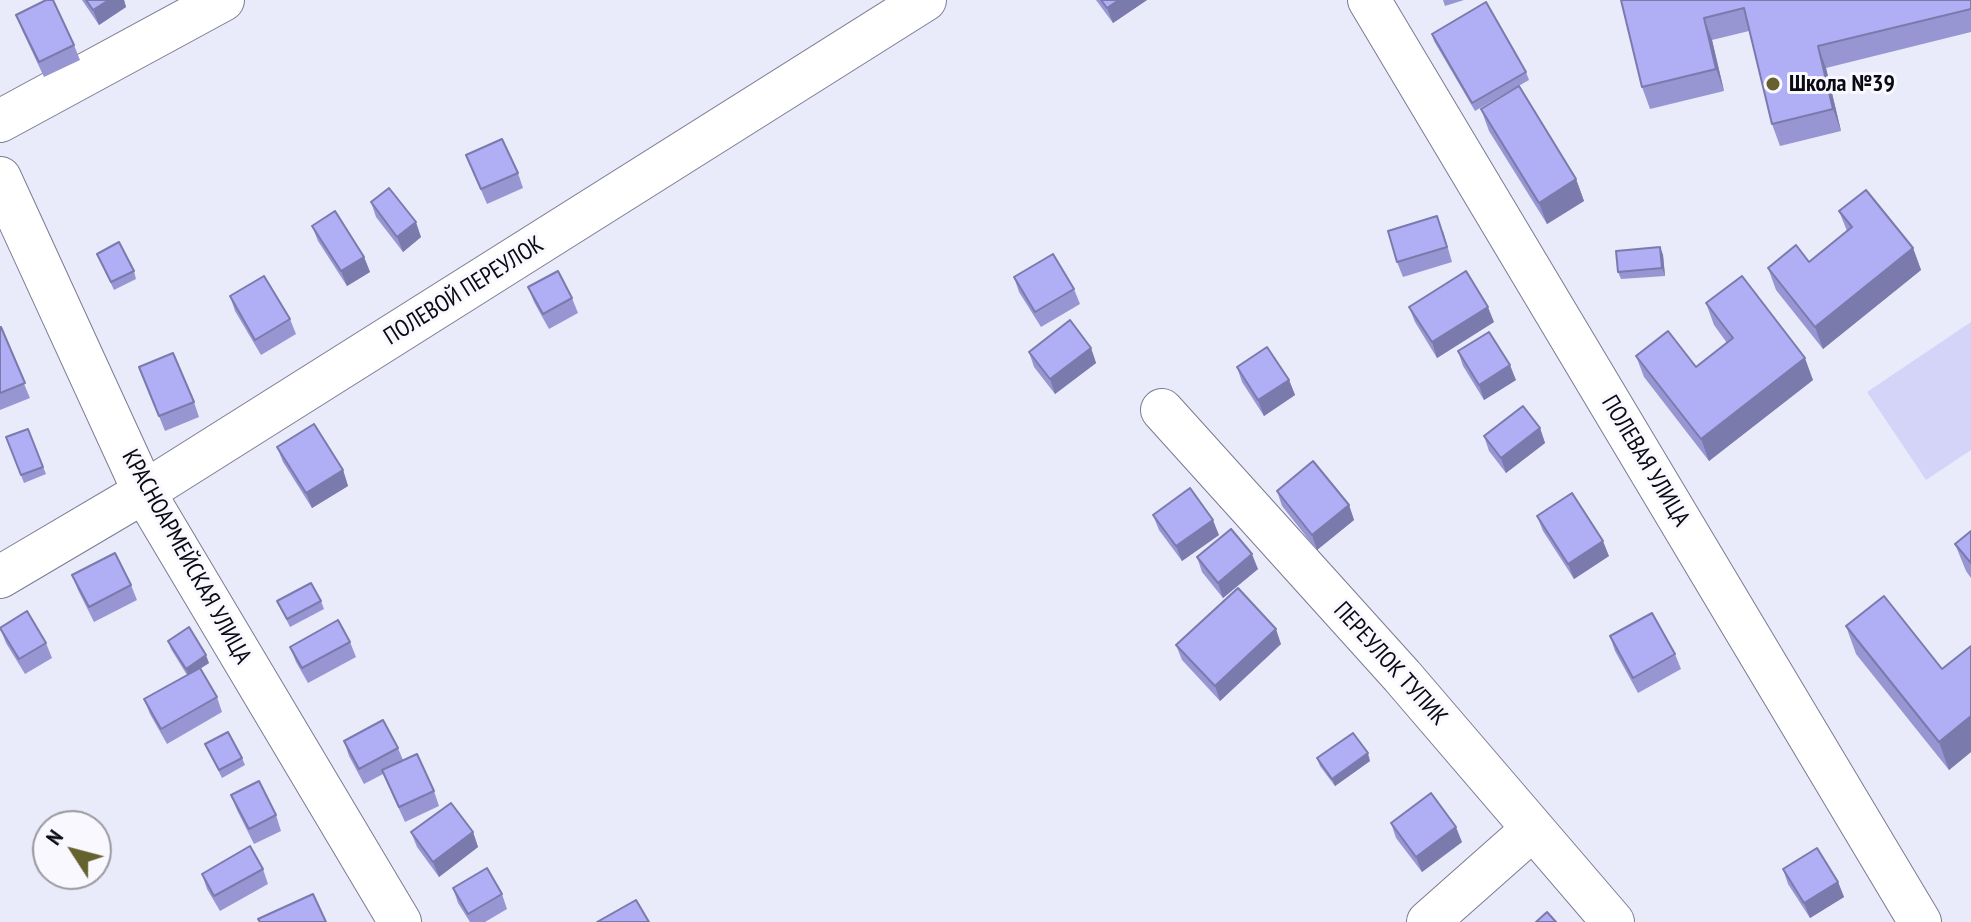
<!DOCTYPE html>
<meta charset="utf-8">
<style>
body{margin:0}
#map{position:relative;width:1971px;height:922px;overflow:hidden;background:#e9eafa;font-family:"PT Sans Narrow",sans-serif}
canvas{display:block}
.north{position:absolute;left:32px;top:810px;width:80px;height:80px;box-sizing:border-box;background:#f8f8fe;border:2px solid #9999a0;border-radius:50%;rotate:306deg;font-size:22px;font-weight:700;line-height:32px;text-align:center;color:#0a0a13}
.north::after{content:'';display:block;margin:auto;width:28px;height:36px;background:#65622f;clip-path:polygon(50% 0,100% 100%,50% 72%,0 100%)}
</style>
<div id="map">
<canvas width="1971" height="922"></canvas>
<div class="north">N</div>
</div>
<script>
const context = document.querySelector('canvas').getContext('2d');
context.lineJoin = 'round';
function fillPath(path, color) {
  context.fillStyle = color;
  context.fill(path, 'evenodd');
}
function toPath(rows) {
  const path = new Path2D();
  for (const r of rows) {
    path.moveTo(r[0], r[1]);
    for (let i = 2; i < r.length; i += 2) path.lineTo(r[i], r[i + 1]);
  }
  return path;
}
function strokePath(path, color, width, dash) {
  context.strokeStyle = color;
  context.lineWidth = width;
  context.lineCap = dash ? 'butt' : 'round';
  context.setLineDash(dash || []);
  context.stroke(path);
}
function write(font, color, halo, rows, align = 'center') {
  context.font = font + ' "PT Sans Narrow",sans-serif';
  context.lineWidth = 6;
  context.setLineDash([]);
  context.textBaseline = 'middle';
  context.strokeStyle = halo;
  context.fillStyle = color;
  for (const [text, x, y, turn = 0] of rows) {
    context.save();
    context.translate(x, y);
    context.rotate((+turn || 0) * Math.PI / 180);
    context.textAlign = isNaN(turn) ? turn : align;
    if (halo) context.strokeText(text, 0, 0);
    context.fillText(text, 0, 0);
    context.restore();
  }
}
fillPath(toPath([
 [1971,322,1971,450,1926,480,1867,392]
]), '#d4d4f8');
const minor = toPath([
 [1369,0,1920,922],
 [0,121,223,0],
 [0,178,144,492,400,922],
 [1162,410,1402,676,1613,922],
 [0,577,144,492,925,0],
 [1428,922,1533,829]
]);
strokePath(minor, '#7b7b93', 44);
strokePath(minor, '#fff', 42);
fillPath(toPath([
 [82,0,124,0,126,7,99,25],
 [1096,0,1147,0,1113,23],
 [1443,0,1464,0,1445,6],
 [1621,0,1971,0,1971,32,1826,68,1841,131,1780,146,1772,124,1749,31,1712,40,1724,91,1650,109,1642,87],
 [16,15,74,45,80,60,44,77,22,30],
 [1432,34,1526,72,1529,80,1475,111,1434,41],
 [1481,109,1576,179,1584,201,1547,224,1489,131],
 [466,155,518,173,523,188,487,204],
 [371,202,421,237,403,252,376,217],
 [1839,211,1913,248,1921,270,1823,349,1776,290,1768,268,1809,262,1847,231],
 [312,226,364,257,370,272,347,286,318,241],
 [1443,231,1452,262,1403,277,1397,262],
 [1660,247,1663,255,1665,276,1621,279,1618,272],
 [97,254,134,271,136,279,114,290],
 [1014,277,1074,289,1080,304,1041,327,1019,292],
 [528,287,572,298,578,313,549,329,534,302],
 [230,296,290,319,296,334,261,355,235,311],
 [1706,303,1813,380,1709,461,1644,377,1636,356,1696,367,1727,343,1714,325],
 [1409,307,1494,322,1437,358,1415,322],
 [0,327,30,398,0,410],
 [1091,348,1096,363,1055,394,1034,367,1029,352],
 [1458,351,1516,380,1484,400,1463,366],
 [139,367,194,402,199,417,165,431],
 [1237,367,1289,380,1295,395,1264,416,1242,382],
 [1540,428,1545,443,1506,473,1489,451,1484,436],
 [28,429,46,474,24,483,6,437],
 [277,447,343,470,348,486,312,508,283,462],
 [1277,491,1349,505,1354,520,1317,550,1282,506],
 [1153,515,1219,535,1182,561,1159,530],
 [1537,516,1609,556,1574,579,1543,531],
 [1971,531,1971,578,1966,571,1955,544],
 [1197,557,1258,569,1223,598,1202,572],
 [72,575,131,585,137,600,94,622,78,590],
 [277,601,321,601,324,609,290,627],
 [1846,626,1942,669,1971,646,1971,752,1949,770,1856,654],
 [0,628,46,643,52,658,25,674,6,643],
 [1610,636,1675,654,1681,669,1638,693,1615,651],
 [168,641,209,663,200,669,217,697,222,712,167,744,150,714,144,699,187,675,171,649],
 [350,642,356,657,308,683,296,662,290,647],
 [1281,644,1220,701,1182,660,1176,645],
 [344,741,398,748,403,760,434,791,439,806,405,822,383,774,364,784,349,756],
 [205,744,242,758,245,765,222,778],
 [1317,758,1370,761,1335,786,1320,766],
 [231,795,276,815,281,831,254,844,237,810],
 [1391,823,1462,842,1422,872,1396,838],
 [411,832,473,832,478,847,439,877,417,847],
 [263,869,268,884,220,911,207,889,202,874],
 [1783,869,1838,882,1844,897,1810,918,1788,884],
 [453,888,502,894,507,909,485,922,470,922,458,903]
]), '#9796d3');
fillPath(toPath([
 [109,0,124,0,126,7,99,25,93,10],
 [1119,0,1147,0,1113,23,1107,8],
 [1704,18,1712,40,1724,91,1716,69],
 [1818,46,1826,68,1841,131,1833,109],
 [1576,179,1584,201,1547,224,1539,203],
 [416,222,421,237,403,252,397,237],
 [1660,247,1663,255,1665,276,1662,268],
 [1913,248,1921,270,1823,349,1815,327],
 [364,257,370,272,347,286,341,271],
 [1488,307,1494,322,1437,358,1432,342],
 [1091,348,1096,363,1055,394,1050,379],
 [1805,358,1813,380,1709,461,1701,439],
 [1510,365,1516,380,1484,400,1479,385],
 [1289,380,1295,395,1264,416,1258,400],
 [1540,428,1545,443,1506,473,1501,458],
 [343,470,348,486,312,508,306,493],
 [1349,505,1354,520,1317,550,1312,535],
 [1213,520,1219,535,1182,561,1176,546],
 [1603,541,1609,556,1574,579,1568,564],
 [1252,554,1258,569,1223,598,1218,583],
 [1276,629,1281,644,1220,701,1215,686],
 [206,655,209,663,188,676,186,669],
 [1971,716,1971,752,1949,770,1939,742],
 [1368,753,1370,761,1335,786,1332,779],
 [1456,827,1462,842,1422,872,1416,857],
 [473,832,478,847,439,877,433,862],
 [1838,882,1844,897,1810,918,1804,903]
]), '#7b7aac');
const building = toPath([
 [46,0,53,0,74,45,39,62,16,15,46,0],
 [86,0,109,0,93,10,86,0],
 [1101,0,1119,0,1107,8,1101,0],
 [1621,0,1971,0,1971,9,1818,46,1833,109,1772,124,1744,8,1704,18,1716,69,1642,87,1621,0],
 [1486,2,1526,72,1472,103,1432,34,1486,2],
 [1519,86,1576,179,1539,203,1481,109,1519,86],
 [502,139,518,173,481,189,466,155,502,139],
 [389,188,416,222,397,237,371,202,389,188],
 [1866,190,1913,248,1815,327,1768,268,1796,245,1809,262,1852,227,1839,211,1866,190],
 [335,211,364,257,341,271,312,226,335,211],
 [1437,216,1447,247,1397,262,1388,231,1437,216],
 [119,242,134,271,111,282,97,254,119,242],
 [1660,247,1662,268,1618,272,1616,251,1660,247],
 [1053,254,1074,289,1035,312,1014,277,1053,254],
 [558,271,572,298,543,314,528,287,558,271],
 [1466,271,1488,307,1432,342,1409,307,1466,271],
 [264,276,290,319,255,340,230,296,264,276],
 [1742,276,1805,358,1701,439,1636,356,1668,331,1696,367,1733,338,1706,303,1742,276],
 [1070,320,1091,348,1050,379,1029,352,1070,320],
 [0,327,1,327,25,383,0,393,0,327],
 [1489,332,1510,365,1479,385,1458,351,1489,332],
 [1267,347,1289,380,1258,400,1237,367,1267,347],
 [173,353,194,402,159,416,139,367,173,353],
 [1523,406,1540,428,1501,458,1484,436,1523,406],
 [314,424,343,470,306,493,277,447,314,424],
 [28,429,43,467,21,475,6,437,28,429],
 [1313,461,1349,505,1312,535,1277,491,1313,461],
 [1190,488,1213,520,1176,546,1153,515,1190,488],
 [1572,493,1603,541,1568,564,1537,516,1572,493],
 [1231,529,1252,554,1218,583,1197,557,1231,529],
 [1971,531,1971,563,1955,544,1971,531],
 [115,553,131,585,89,607,72,575,115,553],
 [311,583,321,601,287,619,277,601,311,583],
 [1238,588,1276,629,1215,686,1176,645,1238,588],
 [1884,596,1942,669,1971,646,1971,716,1939,742,1846,626,1884,596],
 [27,611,46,643,19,659,0,628,27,611],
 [1652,613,1675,654,1633,678,1610,636,1652,613],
 [338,620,350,642,302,668,290,647,338,620],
 [189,627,206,655,186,669,168,641,189,627],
 [200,668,217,697,161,729,144,699,200,668],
 [383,720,398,748,359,769,344,741,383,720],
 [228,732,242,758,219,770,205,744,228,732],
 [1353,733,1368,753,1332,779,1317,758,1353,733],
 [417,754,434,791,399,807,382,770,417,754],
 [259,781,276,815,249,829,231,795,259,781],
 [1431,793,1456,827,1416,857,1391,823,1431,793],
 [451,803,473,832,433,862,411,832,451,803],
 [250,846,263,869,214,896,202,874,250,846],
 [1817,848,1838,882,1804,903,1783,869,1817,848],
 [487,868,502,894,468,914,453,888,487,868],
 [313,894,326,922,260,922,258,919,313,894],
 [636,900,649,922,597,922,636,900],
 [1547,912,1556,922,1536,922,1547,912]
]);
fillPath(building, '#b0aef5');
strokePath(building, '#7b7aac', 2);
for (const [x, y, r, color] of [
 [1773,84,8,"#65622f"]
]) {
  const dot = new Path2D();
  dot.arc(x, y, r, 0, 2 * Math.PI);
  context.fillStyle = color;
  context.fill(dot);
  strokePath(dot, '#f8f8fe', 3);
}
write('bold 24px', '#0a0a13', '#f8f8fe', [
 ["Школа №39",1789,84]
], 'left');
write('24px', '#0a0a13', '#f8f8fe', [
 ["ПОЛЕВОЙ ПЕРЕУЛОК",464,291,-32],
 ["ПОЛЕВАЯ УЛИЦА",1645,461,59],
 ["КРАСНОАРМЕЙСКАЯ УЛИЦА",186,557,61],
 ["ПЕРЕУЛОК ТУПИК",1390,664,48]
]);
</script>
